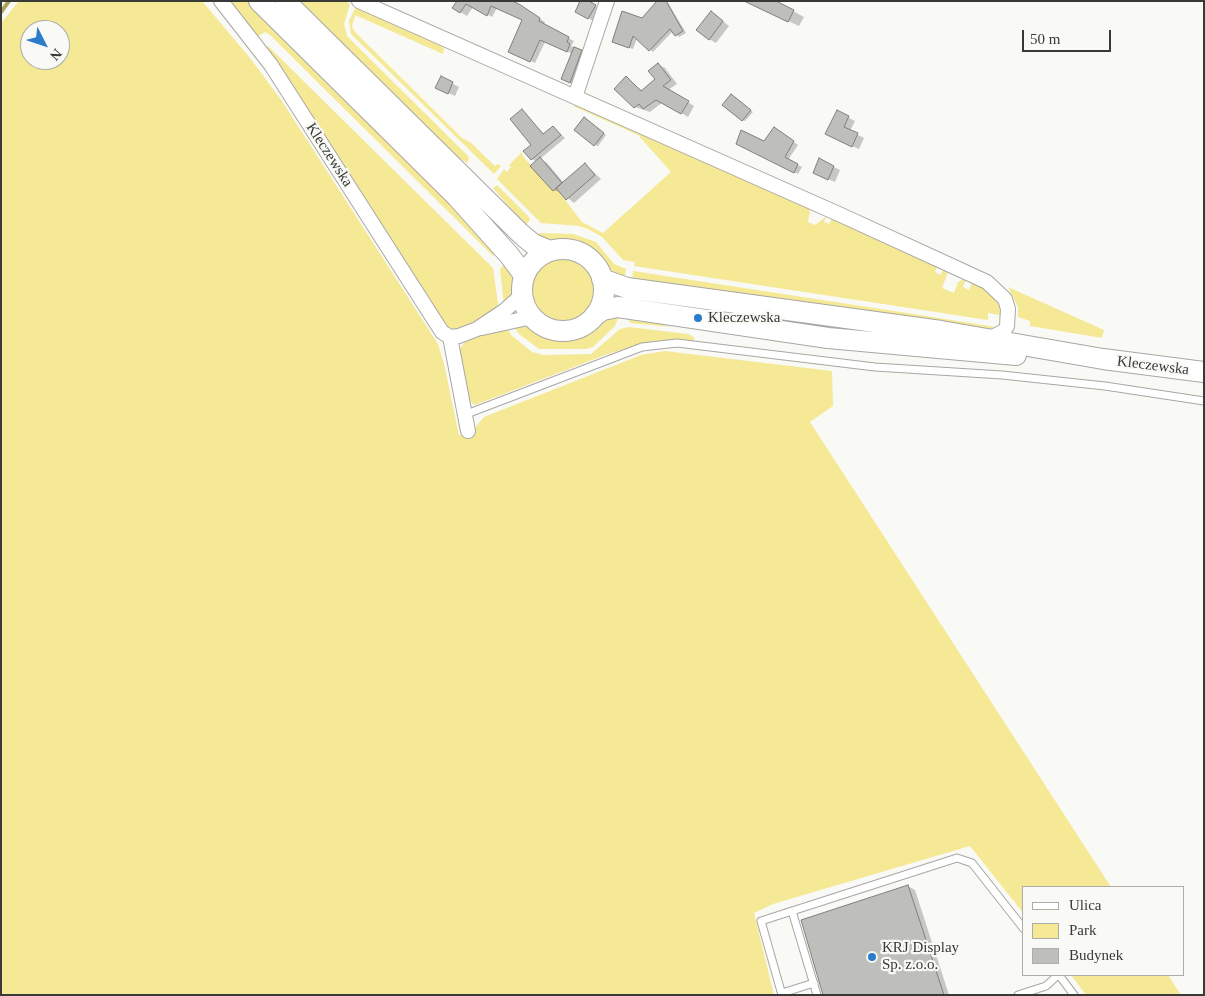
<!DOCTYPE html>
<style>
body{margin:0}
#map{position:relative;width:1205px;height:996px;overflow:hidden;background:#f9f9f5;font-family:"Times New Roman",serif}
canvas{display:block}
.frame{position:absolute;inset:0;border:2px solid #393937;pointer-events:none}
.legend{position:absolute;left:1022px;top:886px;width:162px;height:90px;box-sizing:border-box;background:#f9f9f5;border:1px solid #acaca9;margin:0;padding:6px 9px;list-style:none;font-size:15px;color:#393937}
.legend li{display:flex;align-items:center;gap:10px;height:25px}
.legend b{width:25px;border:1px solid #acaca9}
.north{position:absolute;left:20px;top:20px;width:50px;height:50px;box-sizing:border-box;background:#f9f9f5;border:1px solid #acaca9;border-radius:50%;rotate:131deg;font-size:14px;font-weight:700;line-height:20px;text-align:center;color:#393937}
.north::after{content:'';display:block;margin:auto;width:18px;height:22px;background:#2b7ccb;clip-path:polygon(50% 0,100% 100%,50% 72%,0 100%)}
.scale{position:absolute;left:1022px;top:30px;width:89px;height:22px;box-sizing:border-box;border:2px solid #393937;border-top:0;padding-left:6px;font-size:15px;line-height:18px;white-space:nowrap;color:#393937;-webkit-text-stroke:4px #f9f9f5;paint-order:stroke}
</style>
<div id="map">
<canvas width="1205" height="996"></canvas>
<div class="frame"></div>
<ul class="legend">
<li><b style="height:6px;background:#fff"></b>Ulica</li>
<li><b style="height:14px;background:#f5e996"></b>Park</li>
<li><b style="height:14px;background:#bebebb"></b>Budynek</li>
</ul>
<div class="north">N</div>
<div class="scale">50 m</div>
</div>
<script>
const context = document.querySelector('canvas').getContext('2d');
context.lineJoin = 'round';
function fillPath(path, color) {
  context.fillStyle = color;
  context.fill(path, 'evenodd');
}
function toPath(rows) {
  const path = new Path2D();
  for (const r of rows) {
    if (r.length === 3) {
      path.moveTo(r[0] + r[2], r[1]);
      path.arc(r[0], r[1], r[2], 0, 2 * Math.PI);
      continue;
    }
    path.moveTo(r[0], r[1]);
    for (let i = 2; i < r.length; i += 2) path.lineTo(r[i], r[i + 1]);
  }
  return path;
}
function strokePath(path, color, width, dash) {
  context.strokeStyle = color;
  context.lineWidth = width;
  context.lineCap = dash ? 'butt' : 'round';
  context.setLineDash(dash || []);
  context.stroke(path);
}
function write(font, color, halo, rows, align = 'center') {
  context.font = font + ' "Times New Roman",serif';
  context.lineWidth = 4.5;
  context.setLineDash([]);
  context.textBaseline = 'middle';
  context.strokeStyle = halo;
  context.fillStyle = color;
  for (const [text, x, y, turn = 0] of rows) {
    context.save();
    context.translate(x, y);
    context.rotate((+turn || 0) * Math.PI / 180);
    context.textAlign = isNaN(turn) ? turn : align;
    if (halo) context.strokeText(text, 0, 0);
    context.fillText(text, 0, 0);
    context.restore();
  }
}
fillPath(toPath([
 [19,1,202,1,250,58,282,101,438,344,444,364,459,435,473,430,484,417,641,355,665,351,832,371,833,406,810,422,1111,887,1024,887,1024,914,970,846,773,904,754,913,774,995,1,995,1,23],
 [30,30,60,30,60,60,30,60],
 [228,1,250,1,437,187,497,252,493,256,270,35,265,32,258,36],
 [294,1,345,1,350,4,344,24,347,36,468,156,469,159,467,163,449,152],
 [356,6,441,44,444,49,443,54,355,15,352,26,355,32,462,138,470,142,495,166,498,164,501,166,494,174,351,34,349,21],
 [268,46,493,268,499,310,460,330,453,330,446,326,266,48],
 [579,105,808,207,810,211,808,222,815,225,827,216,824,222,829,224,832,218,938,264,935,272,940,275,945,267,948,272,942,288,954,293,958,282,964,279,966,279,963,287,969,290,972,283,988,291,999,305,1000,312,999,322,999,315,988,313,988,320,634,266,635,262,623,260,602,237,588,229,579,226,541,223,497,179,504,169,507,172,511,167,509,165,523,151,522,155,553,191,556,188,582,222,603,233,671,172,638,135,573,106],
 [497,185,529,217,530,220,525,225,493,188],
 [539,233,573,234,596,242,614,264,626,269,624,280,613,274,600,256,589,247,576,242,552,241,535,235],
 [563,290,32],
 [506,262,514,277,514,284,512,296,504,305,500,269],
 [633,271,920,315,995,327,985,331,632,280],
 [1008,287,1104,330,1102,338,1030,326,1030,321,1018,317,1018,307],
 [619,316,615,326,593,347,586,349,539,349,519,334,514,326,527,327,549,338,566,340,585,335,606,319],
 [627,316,640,319,671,327,630,323],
 [507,327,511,335,532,352,543,355,591,354,620,329,629,327,688,334,694,337,694,342,675,339,647,342,605,355,475,405,469,400,459,349,466,341],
 [1071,975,1168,975,1181,995,1086,995]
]), '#f5e996');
fillPath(toPath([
 [458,1,525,9,545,22,543,25,574,41,571,46,588,55,577,86,563,79,573,54,545,42,535,63,515,54,524,20,497,8,492,17,473,7,467,16,454,8],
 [586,1,601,9,595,22,576,11],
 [659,1,667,1,686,33,679,37,673,31,653,52,637,38,633,49,617,44],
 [746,1,793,11,804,17,799,26],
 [718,17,729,26,716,43,709,39],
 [659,65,665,68,677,84,668,90,694,106,688,117,663,102,650,112,635,107,626,78,643,91,656,79],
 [441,78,459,87,455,96,444,91],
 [734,97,753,112,745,121,742,120],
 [522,111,545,135,553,127,565,138,540,159,547,163,564,183,585,164,601,179,574,203,561,193,554,190,537,162,532,159,533,145],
 [837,112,855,121,850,131,864,138,859,149,833,138],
 [587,121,606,135,598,146,595,145],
 [778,131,798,145,788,160,802,167,798,174,741,146,764,143],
 [819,160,840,170,835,182,821,176],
 [908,886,915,890,949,995,824,995]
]), '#0003');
strokePath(toPath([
 [1,12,9,1]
]), '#aea35a', 4);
const building = toPath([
 [457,1,512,1,519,4,540,18,539,21,569,37,567,42,570,44,567,52,540,40,530,62,508,52,522,20,491,6,487,16,466,4,460,13,452,8,457,1],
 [580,1,589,1,596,5,588,19,575,12,580,1],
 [657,1,666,1,683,31,675,36,670,29,649,51,633,36,629,48,612,42,622,11,642,18,657,1],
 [744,1,776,1,794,10,788,22,744,1],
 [711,11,723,21,709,40,696,30,711,11],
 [574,47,582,50,570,83,561,79,574,47],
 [658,63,671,80,663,86,689,101,681,114,656,100,643,109,639,104,634,108,614,89,626,76,641,91,655,79,648,71,658,63],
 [441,76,453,82,448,94,435,88,441,76],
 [731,94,751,110,742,121,722,105,731,94],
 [522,109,543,134,553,126,561,135,531,160,523,151,531,145,510,119,522,109],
 [837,110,849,116,844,127,858,133,852,147,825,134,837,110],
 [584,117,604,133,594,146,574,130,584,117],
 [774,127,794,141,785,157,798,164,794,173,736,144,741,130,764,141,774,127],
 [540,157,562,183,553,191,530,166,540,157],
 [819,158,834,166,828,180,813,173,819,158],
 [585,163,595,175,566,200,556,188,585,163],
 [908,885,944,995,823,995,801,920,908,885]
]);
fillPath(building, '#bebebb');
strokePath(building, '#7f7f7c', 1);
const service = toPath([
 [464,415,642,347,677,343,875,367,1002,375,1105,386,1204,401],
 [792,911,817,995],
 [1059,975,1074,995],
 [782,993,814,983],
 [782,995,761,921,957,858,972,863,1024,929],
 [1018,995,1046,986,1058,975]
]);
const minor = toPath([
 [221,1,271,65,442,332,450,337,459,336,477,329,504,311,522,295],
 [359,1,841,215,987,282,1005,299,1008,309,1007,326,1004,331,989,339],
 [575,97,607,1],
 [482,328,532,317],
 [450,337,468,431]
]);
const secondary = toPath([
 [259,1,457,197,509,255,524,275],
 [285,1,521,234,533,244,550,251],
 [563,290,41],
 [602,279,627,288,941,331,1103,359,1204,372],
 [595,315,603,310,618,307,828,338,1016,355]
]);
strokePath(service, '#a8a7a4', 9);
strokePath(minor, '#a8a7a4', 16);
strokePath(secondary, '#a8a7a4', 22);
strokePath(service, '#fff', 7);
strokePath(minor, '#fff', 14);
strokePath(secondary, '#fff', 20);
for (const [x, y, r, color] of [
 [698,318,5,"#2b7ccb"],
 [872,957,5,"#2b7ccb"]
]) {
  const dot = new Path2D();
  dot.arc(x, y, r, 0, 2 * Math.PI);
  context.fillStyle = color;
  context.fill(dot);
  strokePath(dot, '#f9f9f5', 2);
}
write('15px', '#393937', '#f9f9f5', [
 ["Kleczewska",329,155,57],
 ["Kleczewska",1153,366,7]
]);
write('15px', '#393937', '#f9f9f5', [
 ["Kleczewska",708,318],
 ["KRJ Display",882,948],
 ["Sp. z.o.o.",882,965]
], 'left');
</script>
